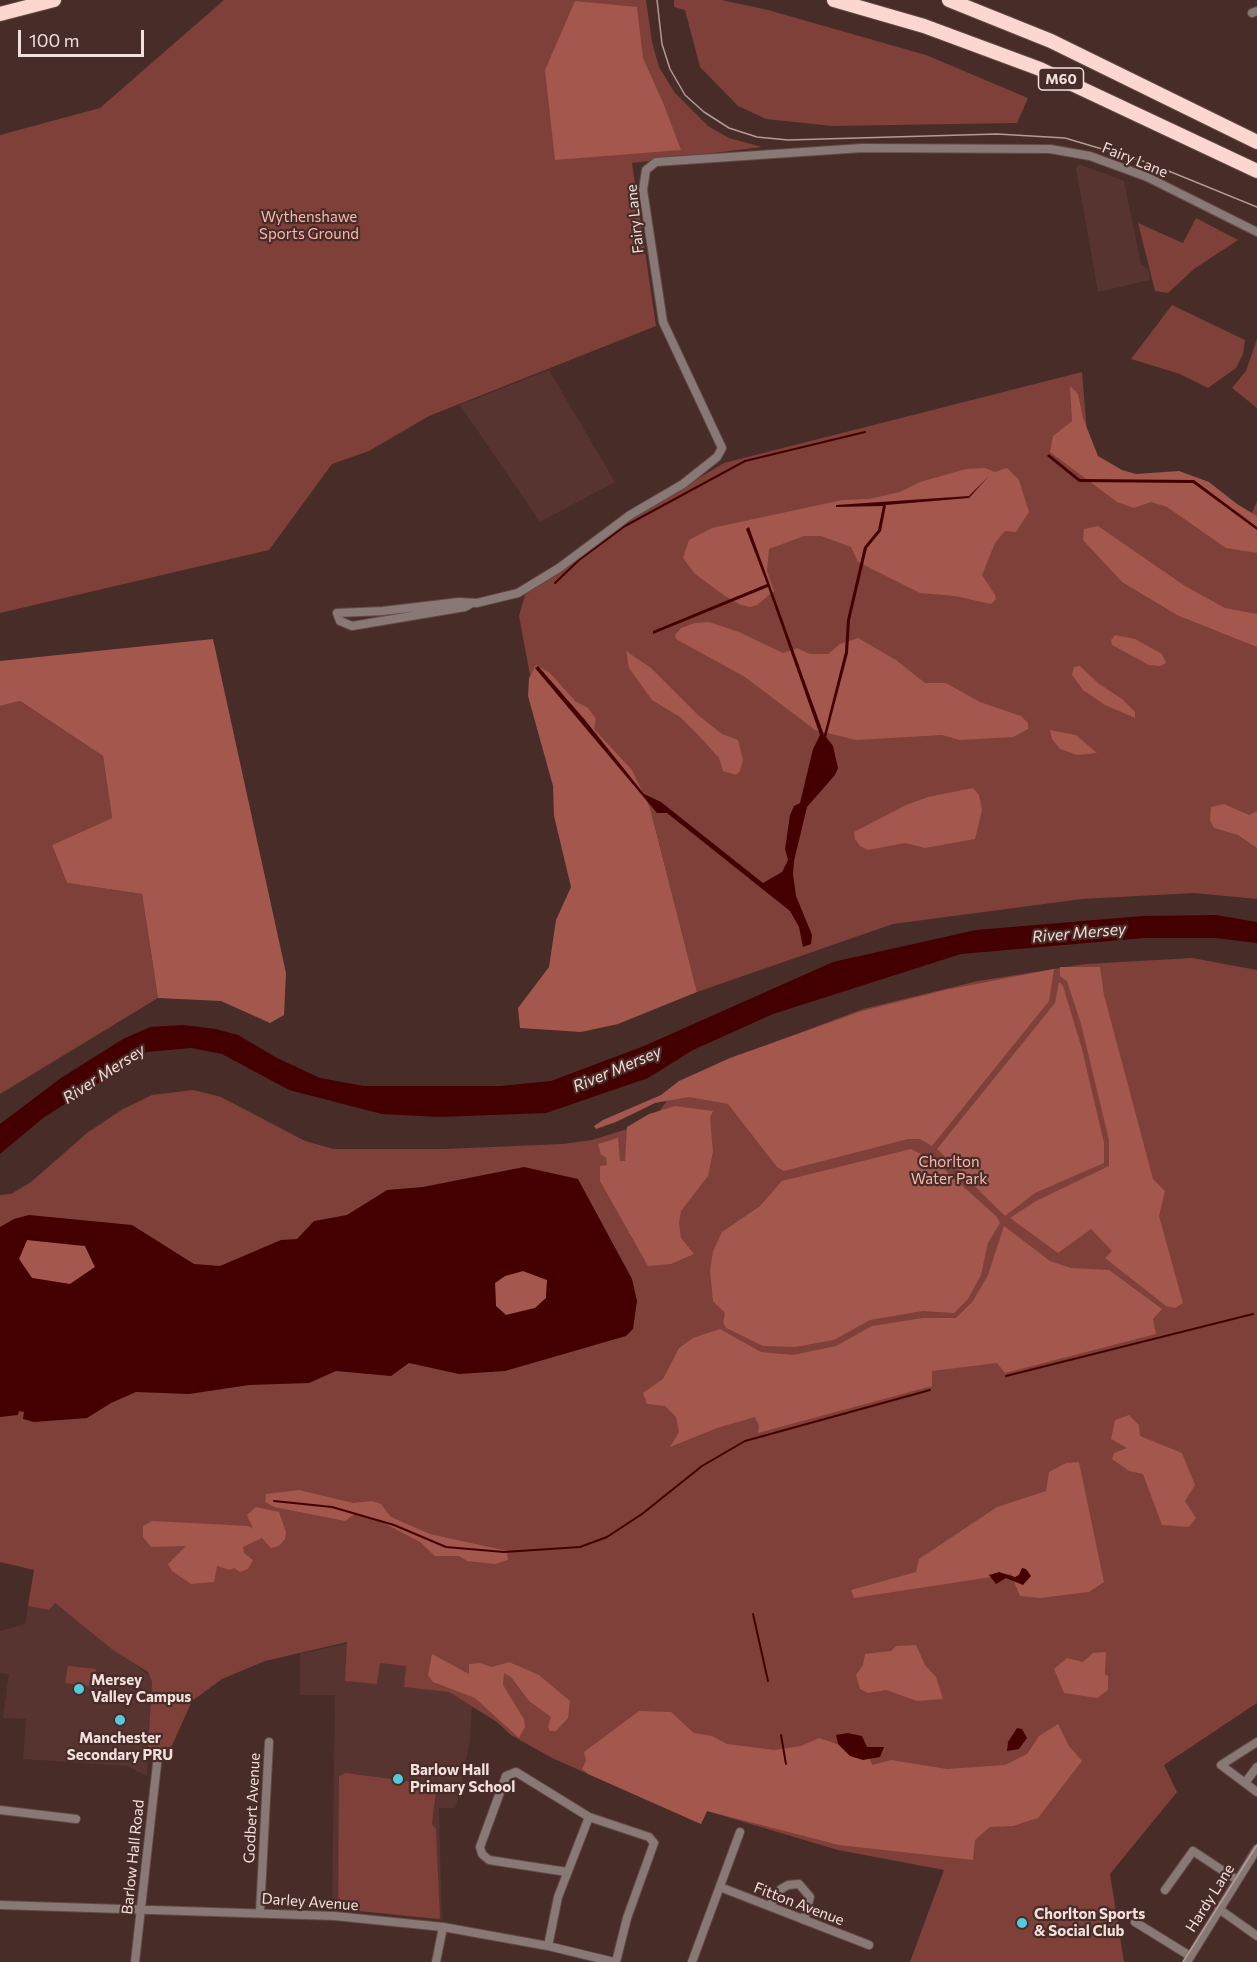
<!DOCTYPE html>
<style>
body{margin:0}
#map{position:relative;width:1257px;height:1962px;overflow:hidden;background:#482c28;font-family:Commissioner,sans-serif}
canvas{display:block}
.scale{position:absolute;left:18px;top:30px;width:126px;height:27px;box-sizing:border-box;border:3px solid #f3e0dd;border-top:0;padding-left:8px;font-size:18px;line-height:21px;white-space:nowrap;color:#f3e0dd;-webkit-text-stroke:4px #482c28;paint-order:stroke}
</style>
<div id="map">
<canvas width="1257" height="1962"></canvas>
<div class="scale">100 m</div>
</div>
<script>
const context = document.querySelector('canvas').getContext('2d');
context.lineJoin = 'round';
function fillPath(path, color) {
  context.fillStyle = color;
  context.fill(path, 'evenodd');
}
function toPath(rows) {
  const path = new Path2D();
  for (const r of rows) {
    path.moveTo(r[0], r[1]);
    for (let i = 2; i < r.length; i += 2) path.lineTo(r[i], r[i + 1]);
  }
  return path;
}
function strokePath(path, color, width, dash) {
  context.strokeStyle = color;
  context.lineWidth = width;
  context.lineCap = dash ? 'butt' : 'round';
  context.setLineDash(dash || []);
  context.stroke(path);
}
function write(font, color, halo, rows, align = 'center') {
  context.font = font + ' Commissioner,sans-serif';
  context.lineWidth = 4.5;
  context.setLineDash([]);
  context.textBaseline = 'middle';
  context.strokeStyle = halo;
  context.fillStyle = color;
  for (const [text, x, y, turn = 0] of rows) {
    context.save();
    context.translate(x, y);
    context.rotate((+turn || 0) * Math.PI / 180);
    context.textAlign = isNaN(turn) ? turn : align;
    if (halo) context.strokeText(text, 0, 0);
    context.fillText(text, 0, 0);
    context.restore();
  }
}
fillPath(toPath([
 [1079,164,1124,181,1141,264,1148,269,1150,280,1098,292,1076,168],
 [549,370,615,482,540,522,460,405],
 [54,1603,150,1676,152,1682,147,1776,127,1766,23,1759,26,1719,3,1718,9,1674,0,1673,0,1631,25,1624,28,1606,49,1610],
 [426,1626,440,1690,449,1692,472,1706,470,1740,460,1791,455,1808,439,1808,442,1920,332,1908,335,1695,300,1695,300,1654]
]), '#57342f');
fillPath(toPath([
 [224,0,646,0,652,42,659,67,675,93,708,126,729,138,762,147,632,163,656,326,429,416,369,451,332,464,269,550,0,613,0,135,100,108],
 [674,0,722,0,768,10,926,55,1028,98,1017,123,832,126,766,119,738,106,700,67,685,10,674,7],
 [1196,218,1238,240,1194,269,1168,293,1155,291,1138,223,1183,243],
 [1172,305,1245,340,1243,354,1236,368,1208,388,1180,374,1131,359],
 [1257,339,1257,408,1232,388,1246,371],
 [1082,372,1090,469,1245,529,1257,501,1257,899,1194,893,1082,899,893,924,697,992,650,808,530,675,519,616,525,595,624,523,724,463],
 [20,701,103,756,112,818,52,845,67,883,142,894,158,998,0,1094,0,706],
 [1192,958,1257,970,1257,1703,1164,1765,1177,1792,1110,1874,1124,1962,910,1962,944,1870,838,1850,707,1811,701,1824,552,1758,511,1735,497,1722,449,1692,404,1687,406,1666,380,1663,377,1684,345,1681,347,1642,265,1661,222,1679,192,1701,170,1750,148,1749,152,1682,148,1672,113,1650,55,1603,49,1610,28,1606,34,1570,0,1562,0,1195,11,1194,31,1182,87,1133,123,1109,152,1095,193,1090,221,1097,305,1141,334,1149,445,1149,563,1144,592,1140,634,1127,658,1113,674,1091,754,1050,863,1009,978,981,1085,964],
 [68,1666,96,1669,94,1687,65,1683],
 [346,1773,413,1782,413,1788,436,1790,432,1824,436,1829,440,1919,338,1909,339,1776]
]), '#7e4038');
fillPath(toPath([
 [575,1,637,7,643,58,664,105,681,150,555,160,545,70],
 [1070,386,1078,394,1083,418,1098,456,1122,470,1136,474,1179,471,1209,482,1237,504,1257,516,1257,553,1226,548,1167,507,1151,502,1134,508,1117,502,1050,452,1053,436,1072,421],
 [985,468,995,472,1007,468,1019,480,1029,512,1016,532,1005,531,995,543,982,575,995,595,996,599,991,604,955,596,920,593,858,562,851,547,821,536,804,536,769,549,767,571,774,591,757,605,750,607,741,605,725,596,695,574,683,558,689,540,712,528,842,500,869,499,900,492,920,482,966,469],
 [1098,526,1185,586,1225,608,1257,614,1257,647,1177,615,1122,582,1083,540,1084,529],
 [709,622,739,632,783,653,797,648,810,654,828,654,840,644,858,638,896,660,925,683,946,683,980,702,1021,716,1028,723,1028,729,1013,737,960,740,942,735,856,740,815,730,745,677,676,639,675,635,681,628,695,623],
 [1115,635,1135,639,1162,654,1166,663,1160,666,1149,665,1112,645,1111,640],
 [213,639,286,973,284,1015,270,1023,221,1001,158,998,142,894,67,883,52,845,112,818,103,756,20,701,0,706,0,661],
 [626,651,651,668,698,715,722,734,738,740,743,760,740,771,736,775,723,771,719,758,700,737,680,717,652,700,629,668],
 [536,665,550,673,575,701,588,708,596,719,594,729,632,770,650,808,697,992,618,1024,581,1032,520,1028,518,1008,549,967,556,920,571,887,554,816,553,786,528,696,529,678],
 [1080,666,1098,683,1122,699,1135,712,1135,718,1105,705,1083,690,1072,675,1074,667],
 [1050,730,1076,735,1097,753,1077,755,1060,749,1052,739],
 [973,788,979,795,982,810,975,839,925,848,905,843,868,850,860,846,855,839,854,832,906,805,928,797],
 [1224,804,1249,815,1257,811,1257,848,1238,835,1214,828,1210,820,1211,807],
 [1060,967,1100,967,1104,995,1153,1179,1165,1191,1159,1216,1183,1303,1175,1308,1166,1306,1105,1258,1112,1251,1091,1229,1058,1253,1010,1218,1036,1201,1109,1166,1109,1140,1081,1024,1067,981,1060,976],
 [1054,969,1049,1001,932,1146,920,1139,908,1139,784,1171,777,1167,728,1104,689,1097,655,1103,616,1122,596,1129,594,1126,603,1120,661,1095,679,1081,730,1058,862,1011,945,990],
 [1059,982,1063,986,1082,1049,1104,1143,1104,1163,1035,1193,1005,1216,937,1149,1055,1003],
 [675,1106,713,1111,710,1117,713,1152,708,1176,681,1211,679,1223,681,1238,694,1254,671,1264,648,1266,600,1181,600,1166,607,1165,606,1157,601,1155,598,1144,618,1138,620,1161,625,1161,627,1127,649,1114],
 [911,1149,935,1161,997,1217,1000,1223,988,1243,981,1275,968,1299,954,1313,923,1311,870,1320,834,1340,795,1347,763,1346,726,1328,723,1322,725,1313,713,1301,710,1271,713,1251,722,1232,760,1206,782,1181],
 [1004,1226,1050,1261,1071,1268,1109,1270,1162,1309,1153,1319,1156,1334,1005,1373,997,1363,932,1371,932,1386,758,1433,759,1426,755,1417,717,1428,670,1447,679,1432,676,1417,665,1406,647,1404,643,1393,663,1379,679,1348,693,1338,720,1329,761,1352,793,1355,836,1346,872,1326,923,1318,956,1318,973,1301,988,1275],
 [27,1240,85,1246,95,1267,70,1284,32,1278,19,1259],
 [523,1271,547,1280,546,1298,535,1308,506,1315,496,1306,495,1283,505,1276],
 [1129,1415,1139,1425,1140,1436,1182,1453,1195,1485,1185,1501,1196,1518,1189,1527,1162,1525,1143,1474,1129,1471,1112,1459,1114,1453,1127,1448,1111,1439,1115,1420],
 [1079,1462,1104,1582,1089,1592,1040,1598,1020,1596,1011,1574,854,1598,851,1590,916,1572,919,1559,997,1507,1046,1491,1049,1472,1066,1463],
 [299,1490,353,1503,372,1501,381,1504,391,1517,430,1534,507,1551,508,1560,495,1564,467,1561,459,1556,435,1556,420,1542,382,1522,355,1514,345,1521,274,1507,265,1502,266,1494],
 [256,1507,279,1512,286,1532,285,1539,279,1546,271,1548,262,1538,243,1547,244,1553,253,1560,248,1569,240,1572,234,1568,230,1570,217,1566,214,1582,191,1584,172,1571,168,1564,186,1546,151,1547,143,1537,143,1526,152,1521,249,1526,253,1529,247,1515],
 [916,1645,925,1665,936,1677,943,1699,917,1701,886,1690,868,1693,860,1689,856,1675,863,1665,865,1654,891,1651,896,1646],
 [1106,1652,1105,1674,1108,1676,1108,1690,1097,1698,1064,1693,1054,1669,1067,1658,1083,1662,1093,1653],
 [432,1654,469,1674,469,1664,480,1663,492,1667,509,1662,539,1675,570,1701,568,1718,556,1731,550,1731,548,1727,551,1717,529,1701,511,1677,504,1673,503,1685,524,1719,525,1727,519,1738,475,1698,433,1682,428,1675],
 [639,1711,671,1712,694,1733,712,1736,727,1744,774,1750,801,1746,819,1738,869,1755,872,1765,891,1760,947,1769,1005,1765,1027,1754,1039,1736,1058,1724,1069,1746,1082,1761,1038,1818,1013,1826,990,1827,975,1840,973,1860,839,1845,707,1811,701,1824,588,1774,582,1769,586,1761,584,1752]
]), '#a3574d');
fillPath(toPath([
 [1049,454,1080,479,1194,480,1257,527,1257,530,1193,483,1079,482,1047,456],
 [989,476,969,498,886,505,881,531,867,548,850,620,848,653,826,737,833,746,838,768,835,775,807,807,794,861,793,874,796,896,812,935,811,944,803,947,799,927,790,911,667,813,657,813,535,668,538,666,585,720,644,794,661,802,763,883,782,872,788,860,785,849,790,815,794,806,800,803,813,749,820,735,768,587,653,634,653,631,767,584,746,529,749,527,824,735,845,652,847,620,864,547,878,530,883,506,836,507,836,505,969,496],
 [1216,915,1257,922,1257,943,1215,938,1144,938,961,954,773,1014,693,1050,648,1078,546,1113,439,1117,382,1114,289,1090,222,1054,191,1048,147,1052,43,1118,0,1154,0,1124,61,1078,123,1039,150,1027,183,1025,216,1029,238,1035,277,1058,320,1078,364,1086,500,1086,551,1081,644,1046,833,962,976,930,1142,916],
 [524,1167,578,1179,632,1279,637,1301,633,1329,626,1336,505,1371,459,1374,409,1363,391,1376,336,1371,309,1383,249,1385,189,1394,136,1392,111,1403,87,1418,34,1422,23,1419,24,1412,19,1411,18,1415,0,1417,0,1227,14,1219,29,1215,132,1225,194,1264,220,1266,281,1240,297,1239,314,1221,347,1215,387,1190,423,1187],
 [27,1240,85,1246,95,1267,70,1284,32,1278,19,1259],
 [523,1271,547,1280,546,1298,535,1308,506,1315,496,1306,495,1283,505,1276],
 [1022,1568,1026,1569,1031,1576,1023,1585,1006,1578,996,1584,989,1575,999,1572,1015,1577,1019,1575],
 [1017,1728,1022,1729,1027,1738,1019,1749,1007,1751,1008,1742],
 [848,1733,862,1736,867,1747,884,1747,880,1757,863,1760,850,1756,838,1744,836,1735]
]), '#400');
strokePath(toPath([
 [555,583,579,560,625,526,745,461,865,432],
 [1006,1376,1253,1314],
 [274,1501,332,1507,394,1525,446,1547,504,1552,580,1547,607,1537,642,1514,702,1466,745,1441,930,1390],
 [753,1614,768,1681],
 [781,1735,786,1764]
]), '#400', 2);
const minor = toPath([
 [1252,13,1257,11],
 [472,603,465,607,352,626,340,621,337,613,383,611,459,602,477,603,518,593,559,568,630,515,683,484,717,457,722,448,663,322,643,190,646,170,656,162,862,148,1050,149,1090,156,1147,177,1257,232],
 [1257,1742,1221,1765,1257,1792],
 [1245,1783,1257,1767],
 [0,1810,76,1819],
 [567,1872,489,1860,482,1854,480,1847,506,1776,516,1772,589,1817],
 [720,1887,869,1945],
 [1165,1890,1193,1851,1237,1880],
 [0,1905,335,1916,443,1927,548,1946,614,1962],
 [769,1906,781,1889,788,1885,799,1884,810,1897,804,1920],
 [1219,1909,1257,1936],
 [260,1912,269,1742],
 [1135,1922,1190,1956],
 [548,1946,558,1897,589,1817,649,1837,654,1843,627,1918,616,1962],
 [135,1962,158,1755],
 [436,1962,443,1927],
 [692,1962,740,1832],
 [1187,1962,1257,1849]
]);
const motorway = toPath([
 [834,0,924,26,1040,69,1257,171],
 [949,0,1051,41,1257,142],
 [0,14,54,0]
]);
strokePath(minor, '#634945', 10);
strokePath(motorway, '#634945', 16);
strokePath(minor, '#887976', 8);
strokePath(motorway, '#fcd7d1', 14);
strokePath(toPath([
 [657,0,662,44,670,69,685,95,704,112,729,128,757,137,788,140,997,134,1065,138,1149,163,1257,207],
 [1183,1962,1257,1845]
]), '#b29b98', 1.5);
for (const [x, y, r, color] of [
 [79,1689,6,"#54cadd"],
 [120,1720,6,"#54cadd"],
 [398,1779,6,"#54cadd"],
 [1022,1923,6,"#54cadd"]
]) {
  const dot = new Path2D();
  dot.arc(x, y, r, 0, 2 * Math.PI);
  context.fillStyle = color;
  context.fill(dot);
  strokePath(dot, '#482c28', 2);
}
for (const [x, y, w] of [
 [1061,79,45]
]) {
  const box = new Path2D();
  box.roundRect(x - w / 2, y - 11, w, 22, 4.5);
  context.fillStyle = '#482c28';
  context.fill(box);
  strokePath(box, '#f3e0dd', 1.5);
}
write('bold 14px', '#f3e0dd', null, [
 ["M60",1061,79]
]);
write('15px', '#f3e0dd', '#482c28', [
 ["Fairy Lane",1135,160,22],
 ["Fairy Lane",635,219,-96],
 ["Godbert Avenue",252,1808,-87],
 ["Barlow Hall Road",133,1857,-84],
 ["Hardy Lane",1210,1898,-58],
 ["Darley Avenue",310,1902,4],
 ["Fitton Avenue",799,1904,21]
]);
write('15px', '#fab8ad', '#482c28', [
 ["Wythenshawe",309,217],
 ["Sports Ground",309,234],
 ["Chorlton",949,1162],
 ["Water Park",949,1179]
]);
write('bold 15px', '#f3e0dd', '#482c28', [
 ["Mersey",91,1680],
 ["Valley Campus",91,1697],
 ["Manchester",120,1738,"center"],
 ["Secondary PRU",120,1755,"center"],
 ["Barlow Hall",410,1770],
 ["Primary School",410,1787],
 ["Chorlton Sports",1034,1914],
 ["& Social Club",1034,1931]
], 'left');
write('italic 16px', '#f3dcd8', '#482c28', [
 ["River Mersey",1079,933,-5],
 ["River Mersey",617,1069,-23],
 ["River Mersey",104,1074,-33]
]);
</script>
